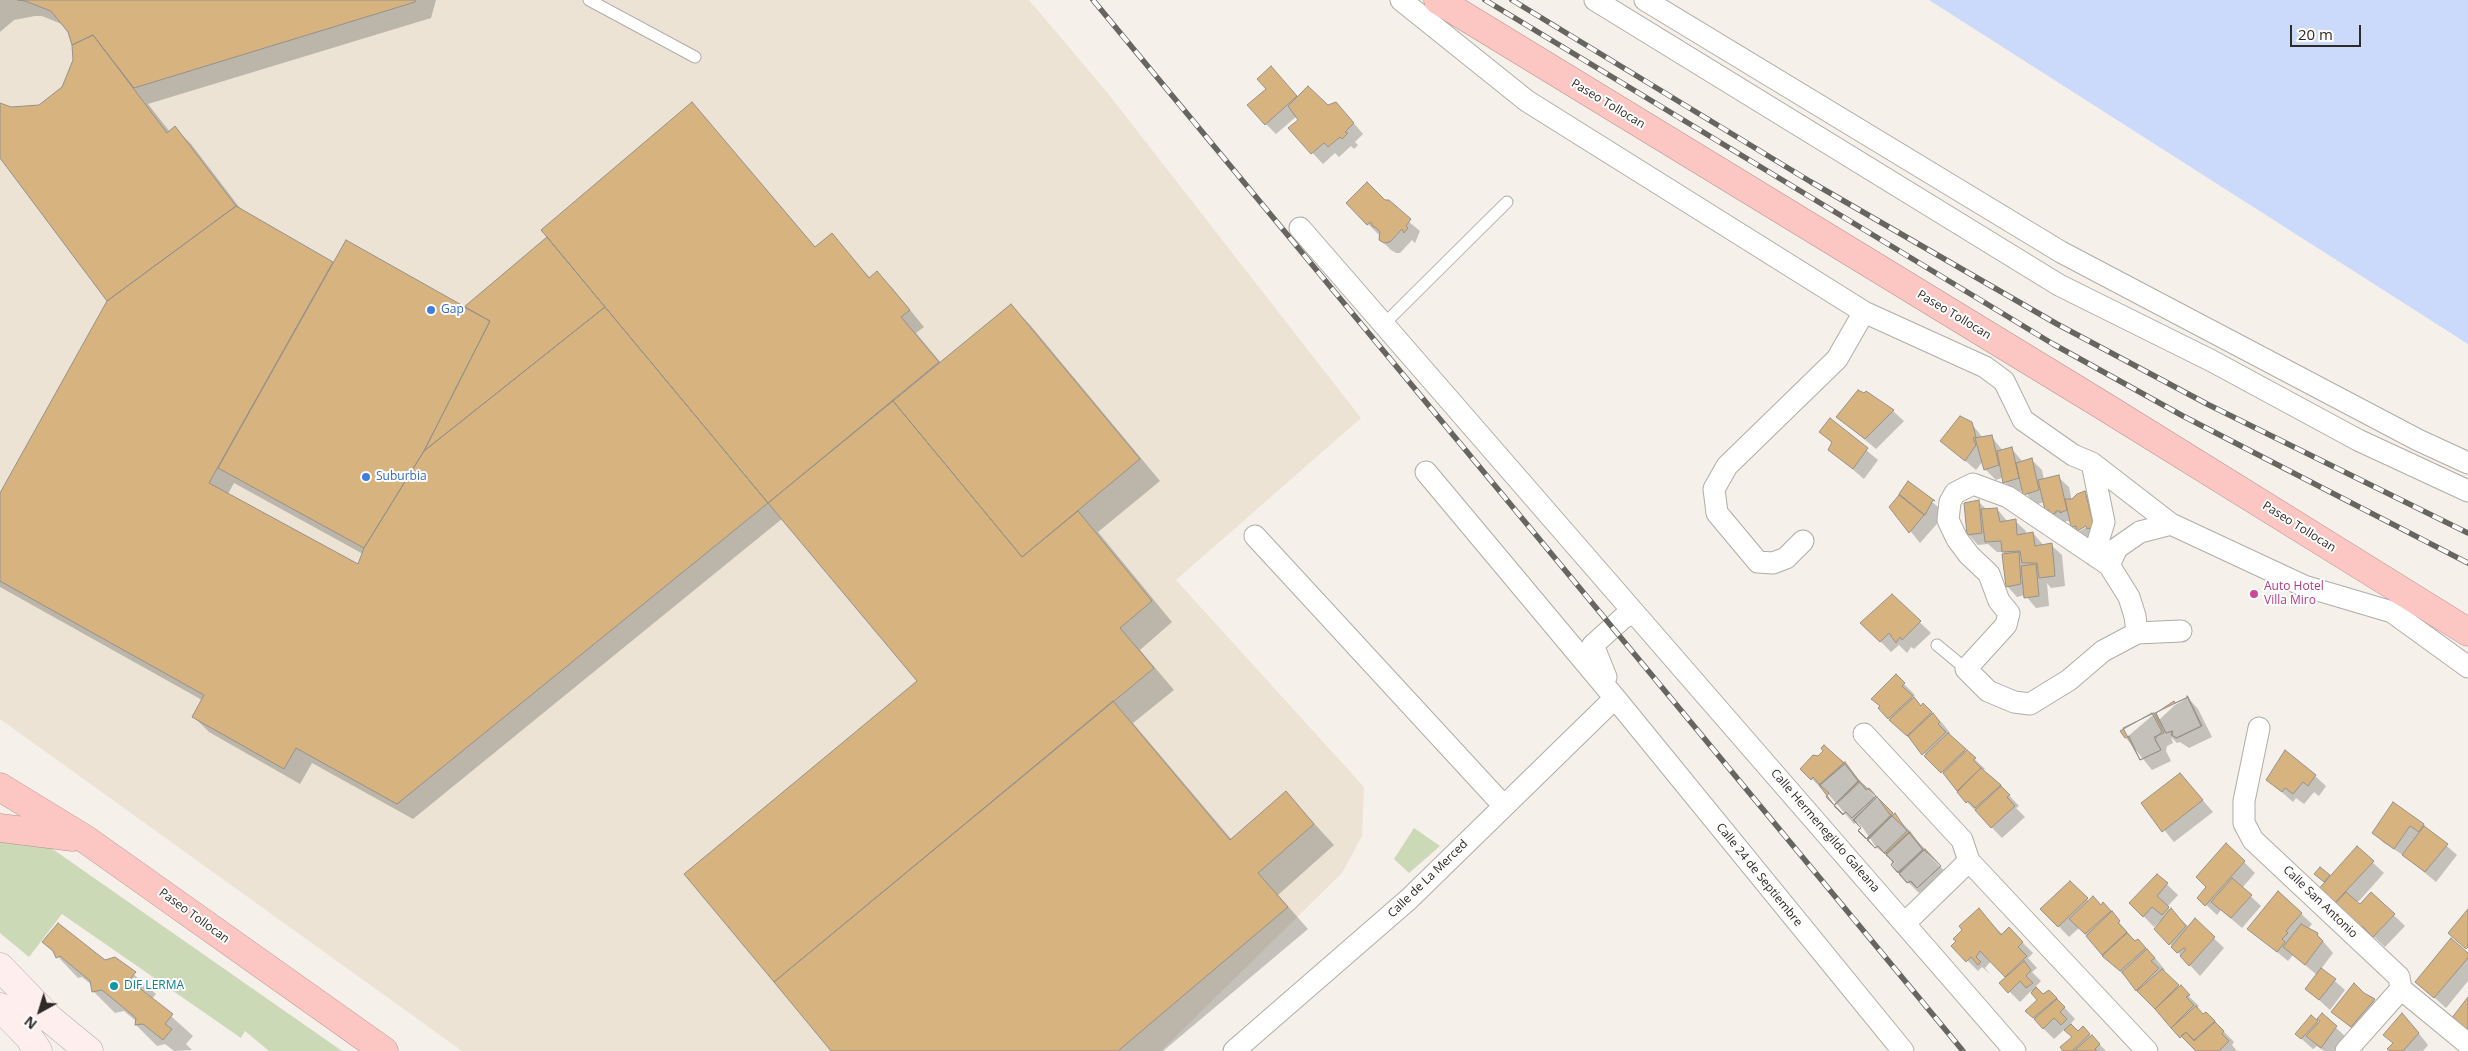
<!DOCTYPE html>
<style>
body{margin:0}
#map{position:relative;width:2468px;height:1051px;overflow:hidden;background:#f5f0e9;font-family:"Open Sans",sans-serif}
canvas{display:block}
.north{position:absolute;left:15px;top:986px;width:50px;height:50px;-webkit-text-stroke:4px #fffefd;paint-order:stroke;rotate:219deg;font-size:14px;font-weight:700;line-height:20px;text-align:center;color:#2d2b28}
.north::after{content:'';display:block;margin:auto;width:18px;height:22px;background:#2d2b28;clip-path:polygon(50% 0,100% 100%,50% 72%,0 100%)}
.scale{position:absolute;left:2290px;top:25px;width:71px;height:22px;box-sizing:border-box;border:2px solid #2d2b28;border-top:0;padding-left:6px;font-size:15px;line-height:18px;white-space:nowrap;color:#2d2b28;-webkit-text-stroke:4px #fffefd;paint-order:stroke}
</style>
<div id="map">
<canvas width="2468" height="1051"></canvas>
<div class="north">N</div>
<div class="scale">20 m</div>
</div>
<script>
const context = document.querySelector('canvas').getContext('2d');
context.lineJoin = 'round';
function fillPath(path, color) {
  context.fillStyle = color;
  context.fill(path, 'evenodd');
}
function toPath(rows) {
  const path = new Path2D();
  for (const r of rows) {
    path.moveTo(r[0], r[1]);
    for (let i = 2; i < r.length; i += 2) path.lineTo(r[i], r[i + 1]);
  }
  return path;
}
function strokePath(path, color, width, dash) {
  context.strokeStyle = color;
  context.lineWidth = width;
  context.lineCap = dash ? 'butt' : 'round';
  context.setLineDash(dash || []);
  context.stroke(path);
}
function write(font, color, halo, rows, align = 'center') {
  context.font = font + ' "Open Sans",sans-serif';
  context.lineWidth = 4;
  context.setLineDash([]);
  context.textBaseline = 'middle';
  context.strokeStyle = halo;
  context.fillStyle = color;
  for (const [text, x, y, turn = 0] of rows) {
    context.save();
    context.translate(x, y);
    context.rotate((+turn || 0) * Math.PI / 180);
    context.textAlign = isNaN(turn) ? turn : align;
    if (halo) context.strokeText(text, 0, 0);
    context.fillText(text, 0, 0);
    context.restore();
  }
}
fillPath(toPath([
 [0,0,1029,0,1106,91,1361,418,1176,580,1364,787,1362,836,1342,873,1161,1051,462,1051,0,719]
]), '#ece3d5');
fillPath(toPath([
 [1414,828,1440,846,1409,873,1394,859],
 [31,834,342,1051,269,1051,245,1031,241,1038,62,914,29,957,0,933,0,836]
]), '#ccd9b6');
fillPath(toPath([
 [1929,0,2468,0,2468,344]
]), '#cbdafa');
fillPath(toPath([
 [0,0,436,0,431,18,148,104,170,132,175,128,191,144,243,212,333,264,464,308,547,239,692,103,816,248,832,235,871,279,877,273,893,289,924,327,916,333,941,363,1011,305,1031,326,1160,481,1098,532,1172,622,1140,650,1174,690,1133,723,1232,840,1286,793,1334,845,1278,895,1308,929,1163,1051,832,1051,919,681,783,518,413,819,312,763,300,784,209,732,193,716,202,700,0,587,0,495,108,301,0,156,0,104,11,109,39,106,63,88,74,60,74,45,69,31,64,25,42,16,35,16,14,20,0,32],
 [234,483,363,554,358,566,228,494],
 [1271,68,1299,98,1346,114,1363,134,1355,142,1358,145,1354,149,1351,146,1339,157,1335,153,1323,164,1289,128,1300,120,1297,116,1276,134,1266,124],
 [1385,202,1420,231,1415,243,1412,240,1400,253,1396,253,1391,250,1380,239,1381,233,1379,235,1348,203],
 [1866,393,1893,411,1904,421,1876,449,1838,417],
 [1830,420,1878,460,1864,479,1830,450,1833,444,1821,432],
 [1971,423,1983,438,1991,436,2003,451,2011,448,2023,462,2032,460,2042,470,2044,480,2058,477,2069,487,2072,502,2085,493,2096,503,2104,537,2088,541,2072,526,2070,521,2066,521,2066,524,2057,520,2046,510,2044,502,2035,505,2024,490,2015,493,2005,482,2004,477,1996,480,1985,469,1983,461,1976,470,1942,441],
 [2091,522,2093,524,2079,531,2079,528],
 [1909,483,1943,511,1936,525,1920,543,1891,507],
 [1979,502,1987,510,1997,509,2008,522,2015,521,2026,531,2026,534,2033,533,2044,546,2051,545,2062,555,2065,586,2051,588,2047,583,2049,606,2036,608,2025,595,2017,597,2007,586,2005,554,2003,552,1997,552,1988,544,1978,545,1968,534],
 [1892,596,1931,633,1914,649,1911,647,1907,653,1899,645,1891,652,1862,623],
 [1896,676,1915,695,1912,697,1922,707,1923,705,1943,724,1950,733,1949,735,1985,769,1982,771,1992,777,2019,806,2016,808,2025,817,2002,838,1967,802,1947,776,1879,708],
 [2188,698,2198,709,2212,737,2189,748,2180,742,2177,743,2171,737,2173,743,2167,746,2166,751,2171,761,2152,770,2126,738,2154,714,2159,720,2175,705],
 [1824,746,1844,762,1867,789,1905,826,1910,831,1909,833,1928,852,1927,854,1951,877,1928,898,1921,891,1919,893,1908,882,1892,865,1895,862,1876,847,1863,828,1857,822,1854,824,1823,788,1822,789,1802,769,1825,751],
 [2180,774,2213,812,2174,842,2143,804],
 [2315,776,2326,786,2319,796,2314,792,2304,804,2296,798,2293,802,2268,780],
 [2393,804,2423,825,2457,855,2436,882,2406,857,2384,843,2373,833],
 [2226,844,2255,873,2242,888,2261,906,2242,928,2221,910,2217,915,2199,898,2207,887],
 [2357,848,2384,873,2359,901,2355,901,2360,906,2371,893,2405,926,2385,947,2373,936,2370,939,2329,903,2326,884,2316,873,2320,868,2331,878],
 [2157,875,2178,895,2167,907,2189,927,2195,920,2224,948,2200,976,2156,929,2161,922,2160,921,2154,927,2131,903],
 [2070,883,2089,901,2101,906,2103,904,2113,915,2136,942,2138,940,2156,959,2165,970,2162,971,2199,1006,2196,1008,2204,1015,2206,1013,2234,1042,2232,1045,2237,1051,2195,1051,2079,928,2069,937,2042,909],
 [2192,1036,2200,1044,2199,1045,2189,1038],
 [2278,892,2312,924,2308,929,2317,934,2333,953,2321,969,2345,990,2330,1010,2307,989,2317,975,2293,955,2288,961,2249,929],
 [1989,921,2003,935,2009,929,2033,953,2028,958,2037,968,2032,972,2041,981,2035,987,2044,995,2049,991,2075,1019,2070,1024,2078,1032,2083,1028,2106,1051,2065,1051,2073,1037,2065,1029,2054,1039,2043,1028,2027,1011,2039,1000,2031,991,2020,1002,2001,983,2007,978,1991,961,1985,968,1990,974,1982,967,1978,971,1953,946],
 [44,942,105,961,115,958,156,994,152,999,193,1036,186,1044,192,1050,174,1051,165,1044,157,1046,136,1025,137,1022,124,1011,115,1013,94,992,92,985,82,977,78,978],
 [2468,955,2468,981,2446,1008,2416,981],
 [2364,995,2374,1000,2384,1011,2362,1037,2333,1012],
 [2322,1015,2347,1038,2337,1051,2324,1051,2317,1046,2313,1049,2296,1034,2311,1017,2322,1026,2319,1019],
 [2413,1026,2428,1045,2423,1051,2391,1051,2394,1043]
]), '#0003');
const building = toPath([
 [18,0,416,0,415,2,134,88,93,35,72,45,68,32,51,11,25,1,18,0],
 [93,35,167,133,175,126,236,206,107,301,0,158,0,103,11,107,39,105,62,87,73,60,72,45,93,35],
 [1271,66,1297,96,1265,125,1247,105,1266,89,1257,79,1271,66],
 [1308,86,1328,105,1336,102,1354,123,1345,132,1348,133,1342,139,1340,137,1328,147,1324,143,1311,154,1288,128,1298,120,1288,106,1308,86],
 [692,102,815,247,832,233,869,278,877,271,910,310,901,317,939,362,768,503,541,230,692,102],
 [1367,182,1385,200,1389,200,1411,219,1406,226,1408,228,1404,233,1402,229,1390,242,1384,243,1379,240,1380,232,1376,228,1372,226,1371,222,1367,225,1346,203,1367,182],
 [236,206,333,262,209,483,358,564,364,548,424,451,605,307,768,503,397,804,296,748,284,769,192,717,204,695,0,581,0,493,107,301,236,206],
 [547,237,605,307,424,451,490,321,464,307,547,237],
 [346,240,490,321,424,451,364,548,218,468,346,240],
 [1011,304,1140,459,1022,557,893,401,1011,304],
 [1858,390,1864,393,1866,391,1894,410,1865,439,1836,417,1858,390],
 [893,401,1022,557,1078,511,1152,601,1120,628,1154,668,774,982,684,874,917,681,768,503,893,401],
 [1960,416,1972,422,1976,437,1973,438,1976,445,1965,461,1940,441,1960,416],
 [1830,418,1868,448,1853,469,1828,450,1832,442,1819,432,1830,418],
 [1992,435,1999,465,1984,470,1975,438,1992,435],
 [2012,447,2019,478,2003,483,1997,451,2012,447],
 [2032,458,2039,490,2023,495,2016,463,2032,458],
 [2059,475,2067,510,2060,513,2060,511,2056,511,2056,513,2051,514,2049,510,2045,510,2038,480,2059,475],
 [1908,481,1935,501,1933,500,1925,515,1899,494,1908,481],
 [2085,491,2094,527,2087,529,2086,526,2077,531,2076,526,2071,527,2065,499,2072,499,2077,494,2085,491],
 [1899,495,1924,515,1909,533,1889,507,1899,495],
 [1979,500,1982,533,1967,535,1964,503,1979,500],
 [1997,508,2000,522,2016,519,2017,535,2033,532,2035,546,2052,543,2055,576,2039,578,2037,563,2022,563,2020,551,2002,552,2001,541,1985,542,1981,509,1997,508],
 [2019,552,2021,584,2006,587,2002,554,2019,552],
 [2036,564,2039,596,2024,598,2021,566,2036,564],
 [1892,594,1921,621,1902,640,1900,637,1896,643,1889,633,1880,642,1860,623,1892,594],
 [1896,674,1905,683,1902,686,1913,696,1888,719,1878,708,1880,706,1871,699,1896,674],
 [2187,696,2201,726,2176,738,2172,735,2173,731,2166,733,2156,713,2174,701,2175,703,2187,698,2187,696],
 [1914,697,1921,706,1923,703,1932,712,1907,736,1889,720,1914,697],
 [2188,697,2202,726,2177,738,2171,735,2172,731,2166,733,2155,713,2188,697],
 [1113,701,1230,840,1286,791,1314,824,1258,873,1288,907,1118,1051,831,1051,774,982,1113,701],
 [1933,713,1940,722,1938,724,1946,732,1922,755,1908,736,1933,713],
 [2152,713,2162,732,2157,736,2155,740,2161,750,2140,760,2129,736,2125,738,2120,731,2152,713],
 [2154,713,2164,733,2154,737,2161,750,2140,760,2123,728,2154,713],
 [1948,733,1966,749,1941,773,1924,756,1948,733],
 [1824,745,1844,763,1820,785,1813,777,1811,780,1800,769,1813,755,1818,756,1823,751,1821,748,1824,745],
 [1967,750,1976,758,1973,760,1981,768,1957,791,1943,773,1967,750],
 [2285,750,2316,775,2308,786,2303,782,2293,794,2285,788,2282,792,2266,780,2285,750],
 [1845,762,1859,781,1834,805,1819,785,1845,762],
 [1845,764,1858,781,1834,805,1826,797,1829,793,1820,785,1845,764],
 [1981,768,2001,785,1975,808,1968,801,1966,803,1957,792,1981,768],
 [2180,773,2203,800,2162,832,2141,803,2180,773],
 [1859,781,1866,790,1869,788,1876,796,1852,818,1846,812,1843,814,1834,805,1859,781],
 [1860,782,1876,796,1852,818,1846,812,1843,815,1834,806,1860,782],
 [2001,786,2010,795,2007,797,2015,806,1991,828,1975,810,2001,786],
 [1877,797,1893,813,1866,839,1858,831,1861,828,1854,820,1877,797],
 [1877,797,1891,816,1868,840,1858,830,1861,828,1853,820,1877,797],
 [2393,802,2424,824,2419,832,2410,826,2394,849,2372,833,2393,802],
 [1895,813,1907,831,1884,853,1878,846,1875,848,1867,839,1895,813],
 [1892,816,1909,832,1885,854,1878,846,1875,848,1867,840,1892,816],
 [2424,826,2448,844,2425,872,2402,855,2424,826],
 [1910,832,1923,849,1898,873,1891,865,1893,862,1886,854,1910,832],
 [1909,833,1923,850,1898,872,1891,865,1894,862,1886,855,1909,833],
 [2226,843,2245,861,2205,906,2197,898,2206,887,2196,877,2226,843],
 [2357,846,2374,861,2332,906,2316,892,2357,846],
 [1925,849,1941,866,1917,888,1910,881,1907,883,1899,874,1925,849],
 [1924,850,1941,866,1917,888,1911,881,1908,883,1899,873,1924,850],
 [2320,867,2330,875,2324,882,2314,874,2320,867],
 [2157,874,2168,883,2157,896,2169,907,2162,915,2152,907,2143,917,2129,903,2157,874],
 [2232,878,2252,895,2231,918,2211,902,2232,878],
 [2070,881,2088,898,2058,927,2040,909,2070,881],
 [2278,891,2302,913,2286,931,2288,933,2282,939,2285,942,2277,952,2247,929,2278,891],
 [2346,892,2360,904,2371,892,2395,914,2373,937,2362,926,2359,929,2333,906,2346,892],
 [2093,896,2101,905,2103,902,2111,911,2085,934,2069,919,2093,896],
 [1979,908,2001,935,2009,927,2023,942,2018,947,2027,956,2005,977,1980,951,1976,957,1981,962,1978,965,1971,957,1966,962,1951,946,1956,941,1953,939,1962,930,1959,926,1979,908],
 [2171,908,2186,926,2169,945,2154,929,2171,908],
 [2468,909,2468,947,2466,949,2448,933,2468,909],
 [2112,911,2120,921,2118,923,2127,932,2102,955,2086,936,2112,911],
 [2195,918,2215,937,2189,966,2180,956,2186,949,2184,948,2177,953,2171,947,2195,918],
 [58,923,105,960,115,957,136,972,129,980,173,1014,165,1024,172,1029,163,1040,143,1024,135,1025,136,1018,102,990,92,992,90,981,60,956,56,958,53,951,42,942,58,923],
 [2301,924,2318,933,2317,935,2323,941,2305,965,2283,947,2301,924],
 [2127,933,2135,941,2138,939,2146,948,2120,971,2102,956,2127,933],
 [2451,938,2468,953,2468,958,2434,998,2415,982,2451,938],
 [2147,949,2155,958,2151,961,2159,968,2136,991,2122,972,2147,949],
 [2024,961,2031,970,2026,976,2033,983,2026,988,2020,981,2008,993,1999,983,2024,961],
 [2321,968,2336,979,2319,1000,2305,989,2321,968],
 [2162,969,2179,985,2155,1009,2137,991,2162,969],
 [2354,983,2364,993,2375,999,2351,1027,2331,1012,2354,983],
 [2181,985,2190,995,2186,997,2194,1005,2171,1028,2155,1009,2181,985],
 [2036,987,2043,994,2049,990,2057,998,2033,1018,2025,1011,2037,1000,2031,993,2036,987],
 [2468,997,2468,1032,2451,1019,2468,997],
 [2057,999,2065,1007,2060,1012,2067,1019,2061,1025,2054,1018,2043,1029,2034,1019,2057,999],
 [2196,1006,2203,1014,2206,1012,2215,1021,2194,1040,2186,1032,2180,1038,2171,1028,2196,1006],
 [2322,1013,2337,1026,2321,1048,2306,1036,2320,1021,2317,1019,2322,1013],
 [2402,1013,2419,1033,2403,1051,2390,1051,2387,1049,2393,1043,2383,1035,2402,1013],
 [2311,1015,2318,1021,2301,1039,2295,1034,2311,1015],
 [2215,1022,2224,1031,2222,1034,2229,1041,2219,1051,2196,1051,2181,1036,2186,1032,2194,1041,2215,1022],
 [2071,1024,2078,1031,2083,1026,2090,1034,2072,1051,2063,1051,2060,1047,2072,1037,2064,1030,2071,1024],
 [2092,1035,2100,1044,2095,1049,2097,1051,2074,1051,2092,1035]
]);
fillPath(building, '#d7b380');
strokePath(building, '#96918a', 1);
const lane = toPath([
 [589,0,695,57],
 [1383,325,1507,202],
 [1937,645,1966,669]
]);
const street = toPath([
 [1401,0,1527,101,1864,312,1985,367,2004,381,2023,420,2073,455,2092,463,2171,524,2304,586,2392,612,2468,667],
 [1595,0,2059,285,2212,361,2358,440,2468,491],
 [1645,0,2061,252,2418,440,2468,463],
 [1300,228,2015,1051],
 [2092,463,2104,522,2094,555],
 [1426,472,1615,698,1903,1051],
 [1255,536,1503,805],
 [1803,541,1786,558,1773,563,1758,562,1717,513,1714,489,1727,466,1837,359,1864,312],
 [2109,565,2117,548,2140,532,2171,524],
 [2137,633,2135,616,2129,597,2109,565,2008,497,1973,484,1955,493,1950,502,1948,520,1957,539,1969,555,1989,574,1999,601,2009,613,2006,625,1966,669,1988,691,2014,702,2030,704,2069,680,2103,651,2137,633,2181,631],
 [1606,677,1593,645,1623,618,1633,613],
 [2259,728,2244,801,2244,823,2253,840,2399,977,2401,989,2468,1044],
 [1864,734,1962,840,1969,861,2147,1051],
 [1905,923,1969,861],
 [1234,1051,1409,899,1615,698],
 [2346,1051,2401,989]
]);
const secondary = toPath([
 [0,967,50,1019,89,1051],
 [0,1007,29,1037,38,1051]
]);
const highway = toPath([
 [1438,0,2102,405,2468,632],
 [0,787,85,839,384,1051],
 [0,828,73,837]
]);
strokePath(lane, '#b1ada6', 13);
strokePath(street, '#b1ada6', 23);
strokePath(secondary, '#b1ada6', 29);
strokePath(highway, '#b4908c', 29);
strokePath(lane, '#fff', 11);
strokePath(street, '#fff', 21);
strokePath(secondary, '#feeeed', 28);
strokePath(highway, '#fcc6c2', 28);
const rail = toPath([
 [1093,0,1963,1051],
 [1485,0,2053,344,2183,416,2468,563],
 [1512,0,1811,182,2057,324,2207,404,2468,533]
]);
strokePath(rail, '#676560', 5.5);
strokePath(rail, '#fffefd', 4, [11]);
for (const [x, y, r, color] of [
 [431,310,5,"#3f7fe0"],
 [366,477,5,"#3f7fe0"],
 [2254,594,5,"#d1479c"],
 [114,986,5,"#0f9aa8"]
]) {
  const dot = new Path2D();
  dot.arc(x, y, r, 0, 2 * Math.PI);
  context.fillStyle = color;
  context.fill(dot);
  strokePath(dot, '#fffefd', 2);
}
write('12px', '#2d2b28', '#fffefd', [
 ["Paseo Tollocan",1608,104,31],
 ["Paseo Tollocan",1954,315,31],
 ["Paseo Tollocan",2299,527,32],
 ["Calle Hermenegildo Galeana",1825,831,49],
 ["Calle 24 de Septiembre",1759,875,51],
 ["Calle de La Merced",1428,879,-44],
 ["Calle San Antonio",2320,902,44],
 ["Paseo Tollocan",194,916,36]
]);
write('12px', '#366cbe', '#fffefd', [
 ["Gap",441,310],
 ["Suburbia",376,477]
], 'left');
write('12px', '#b23c85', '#fffefd', [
 ["Auto Hotel",2264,587],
 ["Villa Miro",2264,601]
], 'left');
write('12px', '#0d838f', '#fffefd', [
 ["DIF LERMA",124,986]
], 'left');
</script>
